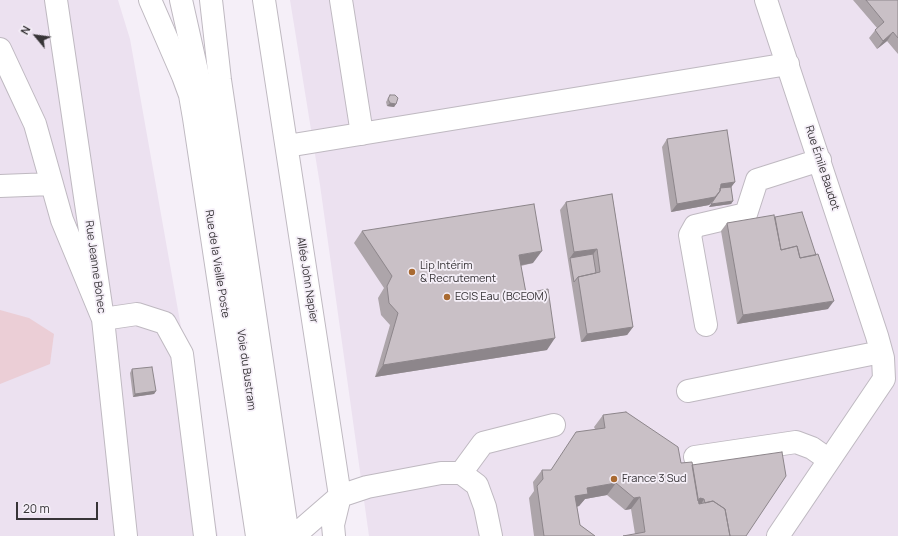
<!DOCTYPE html>
<meta charset="utf-8">
<style>
body{margin:0}
#map{position:relative;width:898px;height:536px;overflow:hidden;background:#f5eff8;font-family:Manrope,sans-serif}
canvas{display:block}
.north{position:absolute;left:16px;top:16px;width:40px;height:40px;-webkit-text-stroke:3px #f5eff8;paint-order:stroke;rotate:299deg;font-size:11px;font-weight:700;line-height:16px;text-align:center;color:#373437}
.north::after{content:'';display:block;margin:auto;width:14px;height:18px;background:#373437;clip-path:polygon(50% 0,100% 100%,50% 72%,0 100%)}
.scale{position:absolute;left:16px;top:502px;width:82px;height:18px;box-sizing:border-box;border:2px solid #373437;border-top:0;padding-left:5px;font-size:12px;line-height:14px;white-space:nowrap;color:#373437;-webkit-text-stroke:3px #f5eff8;paint-order:stroke}
</style>
<div id="map">
<canvas width="898" height="536"></canvas>
<div class="north">N</div>
<div class="scale">20 m</div>
</div>
<script>
const context = document.querySelector('canvas').getContext('2d');
context.lineJoin = 'round';
function fillPath(path, color) {
  context.fillStyle = color;
  context.fill(path, 'evenodd');
}
function toPath(rows) {
  const path = new Path2D();
  for (const r of rows) {
    path.moveTo(r[0], r[1]);
    for (let i = 2; i < r.length; i += 2) path.lineTo(r[i], r[i + 1]);
  }
  return path;
}
function strokePath(path, color, width, dash) {
  context.strokeStyle = color;
  context.lineWidth = width;
  context.lineCap = dash ? 'butt' : 'round';
  context.setLineDash(dash || []);
  context.stroke(path);
}
function write(font, color, halo, rows, align = 'center') {
  context.font = font + ' Manrope,sans-serif';
  context.lineWidth = 3.5;
  context.setLineDash([]);
  context.textBaseline = 'middle';
  context.strokeStyle = halo;
  context.fillStyle = color;
  for (const [text, x, y, turn = 0] of rows) {
    context.save();
    context.translate(x, y);
    context.rotate((+turn || 0) * Math.PI / 180);
    context.textAlign = isNaN(turn) ? turn : align;
    if (halo) context.strokeText(text, 0, 0);
    context.fillText(text, 0, 0);
    context.restore();
  }
}
fillPath(toPath([
 [0,0,118,0,130,39,218,536,0,536],
 [290,0,898,0,898,536,369,536,320,185]
]), '#ece1f0');
fillPath(toPath([
 [0,310,29,318,54,334,50,364,0,384]
]), '#ebced6');
const minor = toPath([
 [56,0,103,319,126,536],
 [181,0,205,107,271,536],
 [264,0,340,496,333,525,334,536],
 [341,0,362,134],
 [766,0,877,336,883,358,884,379,778,536],
 [0,49,35,124,62,220,103,319,137,314,165,323,182,354,205,536],
 [287,146,788,64],
 [0,186,52,184],
 [706,325,690,235,695,226,746,214,757,180,820,160],
 [688,391,881,352],
 [695,457,796,442,812,448,829,460],
 [461,473,483,443,554,425],
 [288,532,302,529,340,496,367,487,441,473,461,473,477,485,485,507,491,536]
]);
const major = toPath([
 [150,0,183,76,190,95,194,118,257,536],
 [211,0,220,80,288,536]
]);
strokePath(minor, '#bfb9c1', 24);
strokePath(major, '#bfb9c1', 24);
strokePath(minor, '#fff', 22);
strokePath(major, '#fff', 22);
fillPath(toPath([
 [853,0,898,0,898,54,887,41,877,49,869,38,877,28],
 [390,95,396,104,394,107,387,106,386,102],
 [667,139,735,182,731,187,733,201,731,204,709,207,714,200,709,205,671,212,662,147],
 [612,194,633,327,627,335,581,342,560,210,566,202],
 [775,217,828,309,737,324,721,231,727,223],
 [362,231,533,263,521,266,526,293,547,350,375,377,390,325,381,315,378,298,384,288,354,243],
 [132,369,156,391,154,394,133,397,130,373],
 [603,415,681,463,692,465,746,536,635,534,631,509,625,510,607,495,585,499,579,506,577,507,580,525,595,536,534,536,529,498,534,491,533,482,542,470,551,470,595,429,594,427]
]), '#ada5aa');
fillPath(toPath([
 [893,32,887,41,877,49,883,41],
 [390,103,396,104,394,107,387,106],
 [735,182,729,190,717,192,721,184],
 [720,191,714,200,709,205,671,212,677,204],
 [733,201,731,204,709,207,711,204],
 [597,249,591,257,570,258,568,261,574,252],
 [542,251,533,263,511,267,519,255],
 [834,301,828,309,737,324,743,315],
 [633,327,627,335,581,342,587,334],
 [555,338,547,350,375,377,383,365],
 [156,391,154,394,133,397,135,394],
 [616,483,607,495,585,499,579,506,567,508,575,496,587,488],
 [640,497,631,509,625,510,634,498],
 [700,498,704,499,699,508,695,507]
]), '#8d868b');
const building = toPath([
 [866,0,898,0,898,38,893,32,883,41,875,30,884,22,866,0],
 [390,95,395,95,398,98,396,104,390,103,388,99,390,95],
 [727,130,735,182,721,184,720,191,715,197,677,204,667,139,727,130],
 [731,187,733,201,711,204,720,191,720,188,731,187],
 [612,194,633,327,587,334,578,277,600,272,597,249,574,252,566,202,612,194],
 [534,204,542,251,519,255,526,293,548,289,555,338,383,365,398,313,389,303,387,286,392,276,362,231,534,204],
 [802,212,816,255,800,258,797,246,781,250,775,217,802,212],
 [774,215,781,250,797,246,800,258,818,254,834,301,743,315,727,223,774,215],
 [593,254,596,273,578,277,574,282,570,258,593,254],
 [152,367,156,391,135,394,132,369,152,367],
 [626,412,678,447,681,463,692,462,699,504,713,501,725,509,730,536,623,536,645,532,640,497,634,498,616,483,587,488,588,494,575,496,580,525,595,536,544,536,537,486,543,479,542,470,551,470,576,432,605,428,603,415,626,412],
 [782,452,786,476,746,536,730,536,725,509,713,501,705,503,704,499,700,498,698,501,692,465,782,452]
]);
fillPath(building, '#c9c0c6');
strokePath(building, '#8d868b', 1);
for (const [x, y, r, color] of [
 [412,272,4,"#a96a31"],
 [447,297,4,"#a96a31"],
 [614,479,4,"#a96a31"]
]) {
  const dot = new Path2D();
  dot.arc(x, y, r, 0, 2 * Math.PI);
  context.fillStyle = color;
  context.fill(dot);
  strokePath(dot, '#f5eff8', 1.5);
}
write('11px', '#373437', '#f5eff8', [
 ["Rue Émile Baudot",822,168,72],
 ["Rue de la Vieille Poste",217,264,81],
 ["Rue Jeanne Bohec",95,267,82],
 ["Allée John Napier",307,280,81],
 ["Voie du Bustram",246,370,82]
]);
write('11px', '#373437', '#f5eff8', [
 ["Lip Intérim",420,266],
 ["& Recrutement",420,279],
 ["EGIS Eau (BCEOM)",455,297],
 ["France 3 Sud",622,479]
], 'left');
</script>
